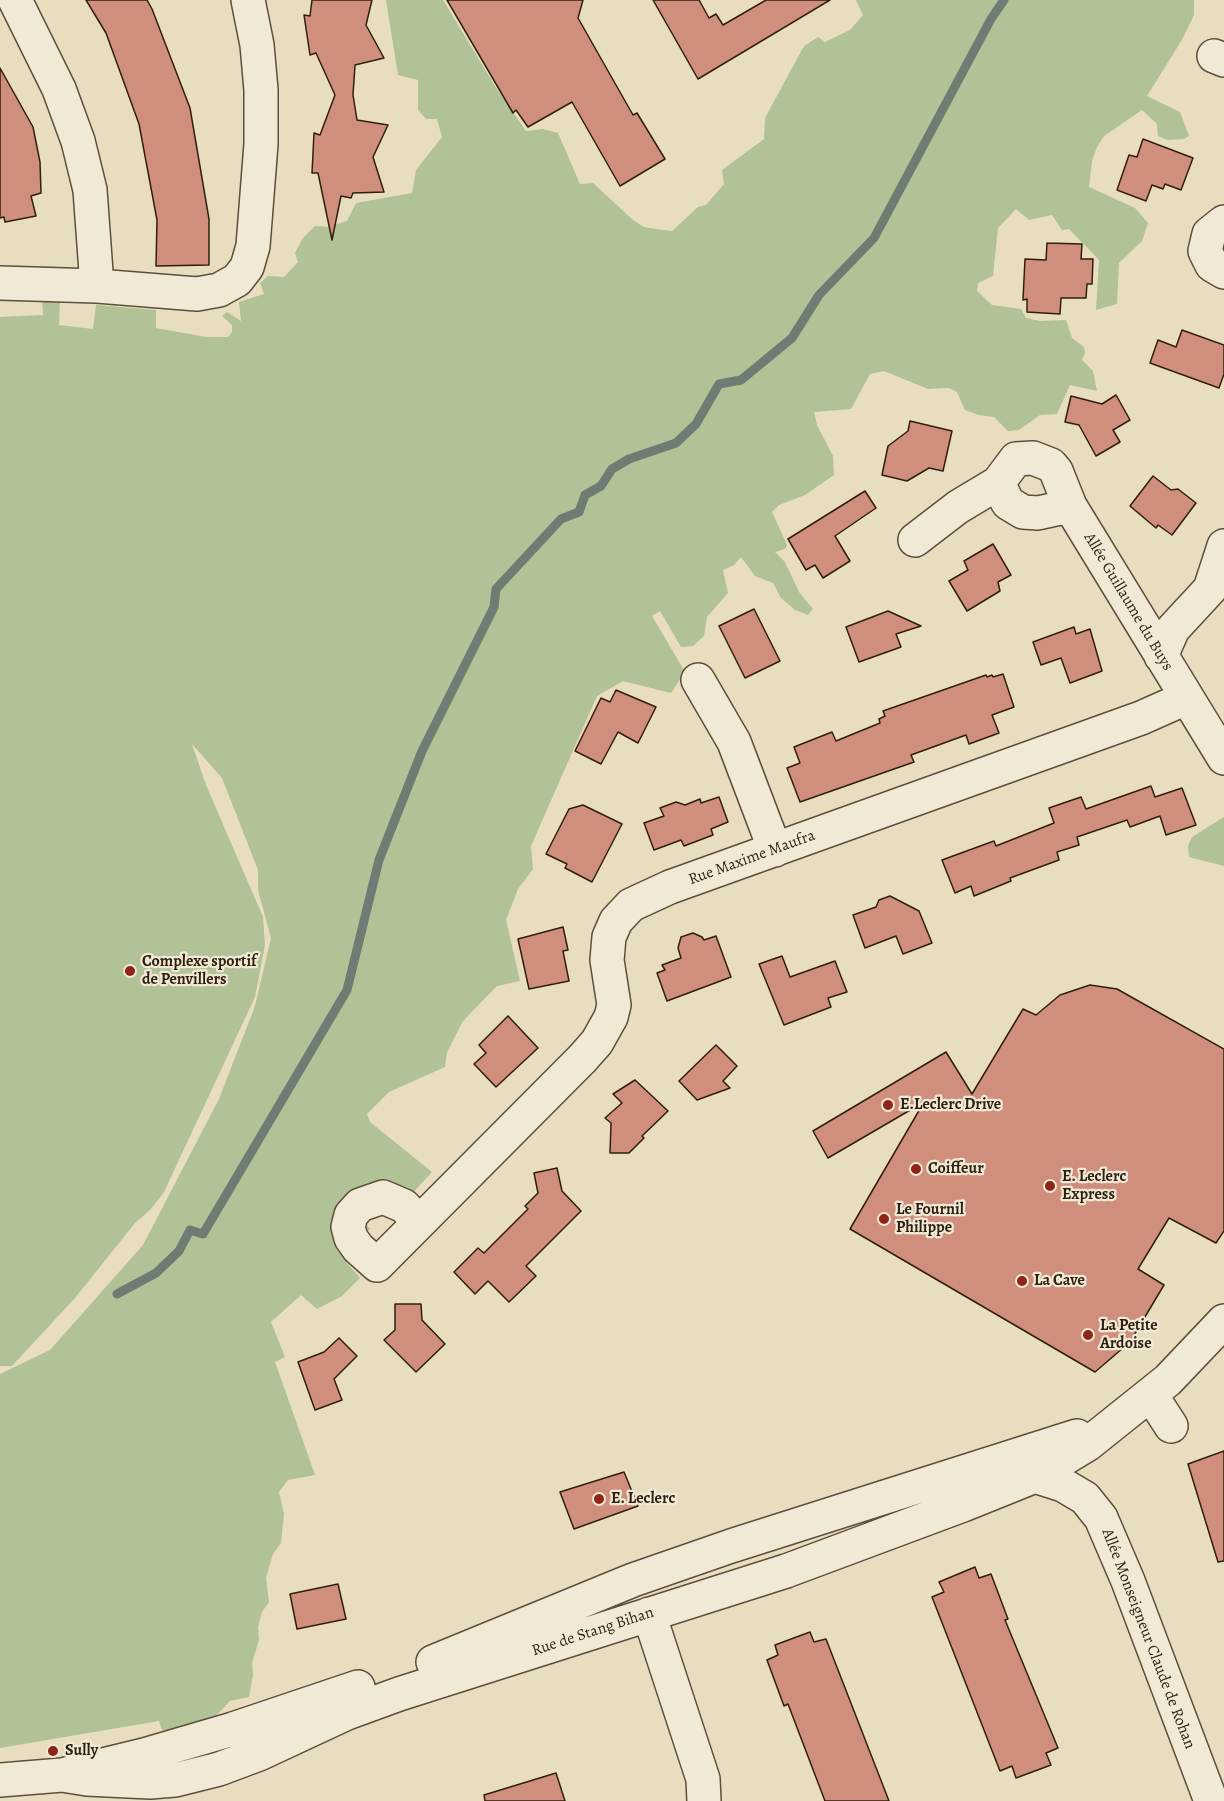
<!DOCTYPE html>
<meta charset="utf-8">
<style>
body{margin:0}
canvas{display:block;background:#e8ddbe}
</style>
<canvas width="1224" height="1801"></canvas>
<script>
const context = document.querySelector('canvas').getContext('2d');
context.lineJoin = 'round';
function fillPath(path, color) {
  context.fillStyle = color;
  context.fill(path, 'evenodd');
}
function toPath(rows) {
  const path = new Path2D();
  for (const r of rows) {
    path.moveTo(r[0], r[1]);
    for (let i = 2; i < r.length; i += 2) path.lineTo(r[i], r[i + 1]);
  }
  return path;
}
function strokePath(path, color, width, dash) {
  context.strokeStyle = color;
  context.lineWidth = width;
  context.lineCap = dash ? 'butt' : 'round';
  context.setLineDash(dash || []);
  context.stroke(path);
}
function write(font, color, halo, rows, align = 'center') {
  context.font = font + ' Alegreya,serif';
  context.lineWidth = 4.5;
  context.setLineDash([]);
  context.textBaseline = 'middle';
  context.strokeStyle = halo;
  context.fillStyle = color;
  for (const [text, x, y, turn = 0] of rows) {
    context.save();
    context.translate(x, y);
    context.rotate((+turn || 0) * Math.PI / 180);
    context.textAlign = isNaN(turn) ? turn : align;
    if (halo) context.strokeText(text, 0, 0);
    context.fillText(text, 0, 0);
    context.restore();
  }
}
fillPath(toPath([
 [386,0,443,0,495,86,526,131,543,129,558,133,580,184,593,183,633,220,644,227,655,229,672,231,698,207,706,205,724,184,722,170,764,139,765,118,804,46,818,37,825,42,850,30,863,15,856,0,1194,0,1194,15,1183,38,1147,96,1180,112,1189,136,1184,139,1167,140,1158,136,1157,124,1142,110,1104,136,1097,147,1092,161,1089,187,1135,208,1148,223,1142,241,1119,263,1117,304,1096,310,1099,260,1069,229,1062,230,1052,215,1029,220,1016,209,998,228,993,276,978,283,977,291,992,305,1021,309,1026,318,1040,321,1066,320,1072,338,1084,347,1085,353,1082,360,1093,371,1097,391,1070,385,1057,414,1040,415,1019,430,1008,431,994,417,979,415,965,410,957,392,949,388,928,389,884,371,870,374,851,409,814,412,817,425,833,456,834,475,805,495,779,505,772,512,787,545,785,549,775,552,785,562,799,592,813,609,808,615,795,610,781,598,773,583,755,576,741,557,734,565,723,570,728,593,707,617,704,636,693,646,681,647,660,611,652,616,685,672,671,693,623,681,597,696,531,846,533,869,518,889,506,920,520,981,497,986,463,1021,447,1052,445,1067,389,1092,367,1114,370,1122,432,1172,409,1197,347,1202,370,1229,357,1242,346,1262,360,1278,342,1296,317,1309,301,1295,271,1322,285,1357,275,1362,315,1475,288,1480,279,1492,284,1514,281,1543,273,1554,266,1578,269,1602,262,1612,258,1627,259,1640,252,1663,253,1675,249,1697,230,1701,215,1717,187,1730,162,1730,159,1721,0,1748,0,1374,50,1350,143,1245,219,1099,255,1006,271,938,258,890,258,870,222,778,192,744,206,785,263,917,265,945,255,997,164,1192,151,1209,135,1223,75,1298,12,1366,0,1366,0,317,43,315,42,296,60,297,59,325,93,329,96,305,156,310,156,328,206,337,228,337,232,332,232,325,222,316,227,312,241,321,239,302,264,294,260,283,268,276,284,277,298,262,295,253,303,238,315,226,328,227,347,221,356,203,412,193,416,170,442,137,437,119,426,119,418,110,418,80,398,75],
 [1224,817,1224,866,1189,857,1188,846,1192,837]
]), '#b0c296');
strokePath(toPath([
 [117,1294,156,1273,179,1251,190,1230,203,1234,347,990,379,860,422,751,494,607,496,589,561,519,579,512,585,495,601,486,612,469,629,459,676,443,696,424,719,384,741,380,792,338,819,295,874,238,991,19,1004,0]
]), '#6e7d73', 9);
const building = toPath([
 [86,0,147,0,152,9,190,108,209,219,209,265,156,266,157,220,139,124,106,33,86,0],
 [312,0,372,0,366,25,384,58,355,65,353,95,357,120,388,125,373,157,384,192,353,193,351,198,341,196,332,240,318,173,312,173,314,133,320,135,335,95,316,53,310,55,304,15,310,16,312,0],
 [447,0,583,0,578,18,633,115,637,113,665,159,620,186,572,102,528,127,516,110,513,113,447,0],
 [653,0,699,0,709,18,716,14,723,25,766,0,830,0,698,79,653,0],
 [0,68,33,127,40,162,41,193,31,196,36,216,5,222,4,217,0,218,0,68],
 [1143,139,1193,158,1181,190,1165,184,1163,189,1152,185,1146,201,1117,190,1129,155,1137,157,1143,139],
 [1047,243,1082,244,1081,259,1093,259,1092,284,1087,284,1086,298,1061,298,1060,314,1027,312,1027,299,1023,300,1025,259,1046,260,1047,243],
 [1182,330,1224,345,1224,374,1219,388,1150,363,1158,340,1176,347,1182,330],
 [1116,395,1130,420,1113,430,1120,442,1096,456,1079,425,1065,422,1071,396,1102,404,1116,395],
 [910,421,952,431,943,471,929,468,907,481,882,475,888,446,908,431,910,421],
 [1153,476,1171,490,1178,489,1196,503,1172,535,1158,525,1156,528,1130,506,1153,476],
 [865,491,876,508,835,536,850,561,823,578,815,565,806,570,788,539,865,491],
 [993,544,1011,575,998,582,1000,591,967,611,949,581,968,570,964,561,993,544],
 [754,609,780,661,745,678,719,626,754,609],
 [888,611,921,626,896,634,901,647,859,662,846,627,888,611],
 [1074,627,1076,634,1090,629,1102,671,1070,683,1061,658,1041,665,1033,642,1074,627],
 [1003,674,1014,707,992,715,999,733,969,744,966,735,911,755,914,762,800,802,787,768,800,763,794,747,832,732,836,741,880,723,879,719,885,716,883,711,986,675,987,677,992,675,993,677,1003,674],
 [616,690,656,707,638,743,618,732,601,764,575,751,601,698,610,702,616,690],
 [1151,786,1155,797,1182,788,1196,825,1166,835,1160,816,1130,827,1127,820,1077,837,1079,845,1057,852,1059,860,1010,878,1011,881,974,896,971,886,955,893,942,860,994,841,996,846,1054,823,1049,808,1081,797,1086,809,1151,786],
 [719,797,728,822,711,829,713,835,684,846,681,840,654,850,644,823,664,816,660,808,676,802,685,805,700,799,701,803,719,797],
 [583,805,622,824,592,882,565,868,567,864,546,854,569,809,583,805],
 [890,896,919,911,932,943,903,954,896,936,865,948,853,915,876,907,879,900,890,896],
 [563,927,568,950,563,951,569,981,529,989,518,939,563,927],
 [693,933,702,937,704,940,716,936,731,977,667,1001,657,973,665,970,662,965,681,958,678,948,681,937,693,933],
 [782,956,790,977,835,961,847,992,828,998,831,1007,784,1025,759,964,782,956],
 [1090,985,1117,989,1224,1049,1224,1231,1216,1243,1169,1218,1138,1269,1164,1285,1130,1342,1095,1372,850,1229,924,1102,828,1158,813,1131,946,1052,972,1094,1023,1009,1036,1015,1060,995,1090,985],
 [508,1016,538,1048,496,1087,474,1064,486,1053,479,1045,508,1016],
 [716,1045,737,1066,723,1081,730,1088,697,1100,679,1081,716,1045],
 [635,1080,668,1111,642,1136,644,1138,629,1153,610,1153,611,1123,605,1118,622,1103,613,1094,635,1080],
 [557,1168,562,1191,581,1211,526,1266,536,1276,509,1302,488,1281,475,1294,454,1272,478,1248,484,1253,528,1209,525,1206,538,1193,534,1173,557,1168],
 [395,1304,421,1304,422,1320,445,1344,416,1372,384,1340,395,1330,395,1304],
 [339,1338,357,1356,334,1379,342,1400,315,1410,298,1362,324,1352,339,1338],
 [1224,1451,1224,1561,1218,1562,1188,1464,1224,1451],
 [624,1472,638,1506,574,1529,560,1492,624,1472],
 [975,1567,979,1578,991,1574,1008,1619,1005,1620,1058,1748,1046,1753,1051,1765,1016,1778,1012,1766,1000,1771,932,1597,944,1592,939,1582,975,1567],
 [338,1584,346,1619,297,1629,290,1594,338,1584],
 [810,1632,814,1642,826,1639,889,1801,825,1801,788,1704,784,1706,767,1660,778,1655,775,1645,810,1632],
 [556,1773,565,1801,485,1801,484,1795,556,1773]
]);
fillPath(building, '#d08f7c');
strokePath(building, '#301f0e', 1.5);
const minor = toPath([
 [15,0,59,89,78,141,90,190,97,286],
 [1214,56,1224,60],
 [1224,222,1209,234,1205,251,1212,265,1224,272],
 [0,283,97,286,197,294,219,290,237,280,247,267,253,246,261,144,261,90,257,45,248,0],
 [998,483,1008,503,1023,512,1038,513,1070,506],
 [915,540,958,507,998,483,1016,459,1033,458,1051,465,1056,471,1070,506,1224,758],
 [1161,656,1173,629,1210,589,1224,546],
 [698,680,734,742,775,850],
 [419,1222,404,1206,383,1197,360,1205,351,1215,348,1227,351,1238,358,1248,377,1265,582,1059,597,1042,611,1017,614,1005,607,960,609,937,616,921,631,905,670,887,1141,718,1186,698],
 [1151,1395,1171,1426],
 [1035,1476,1063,1485,1085,1498,1101,1518,1128,1581,1211,1801],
 [649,1614,703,1779,704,1801],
 [433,1662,633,1580,731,1546,1077,1436],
 [62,1775,87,1779,150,1782,175,1780,219,1769,259,1754,347,1713,399,1694,786,1571,963,1505,1035,1476,1088,1444,1168,1380,1224,1321],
 [0,1780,62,1775,144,1755,233,1729,358,1687]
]);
strokePath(minor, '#5e4e3a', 36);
strokePath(minor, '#f0e9d5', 33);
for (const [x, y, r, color] of [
 [130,971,6,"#8f2418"],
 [888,1105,6,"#8f2418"],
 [916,1169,6,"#8f2418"],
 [1050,1186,6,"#8f2418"],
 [884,1219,6,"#8f2418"],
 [1022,1281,6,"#8f2418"],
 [1088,1335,6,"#8f2418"],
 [599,1499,6,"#8f2418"],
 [53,1751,6,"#8f2418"]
]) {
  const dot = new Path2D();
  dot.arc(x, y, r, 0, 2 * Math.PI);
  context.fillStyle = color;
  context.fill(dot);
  strokePath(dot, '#f0e9d5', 2);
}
write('16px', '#301f0e', '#f0e9d5', [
 ["Allée Guillaume du Buys",1128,602,59],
 ["Rue Maxime Maufra",752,858,-20],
 ["Rue de Stang Bihan",593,1632,-18],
 ["Allée Monseigneur Claude de Rohan",1148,1639,69]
]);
write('bold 16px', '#301f0e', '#f0e9d5', [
 ["Complexe sportif",142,962],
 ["de Penvillers",142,980],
 ["E.Leclerc Drive",900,1105],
 ["Coiffeur",928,1169],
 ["E. Leclerc",1062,1177],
 ["Express",1062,1195],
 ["Le Fournil",896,1210],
 ["Philippe",896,1228],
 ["La Cave",1034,1281],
 ["La Petite",1100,1326],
 ["Ardoise",1100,1344],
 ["E. Leclerc",611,1499],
 ["Sully",65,1751]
], 'left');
</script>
